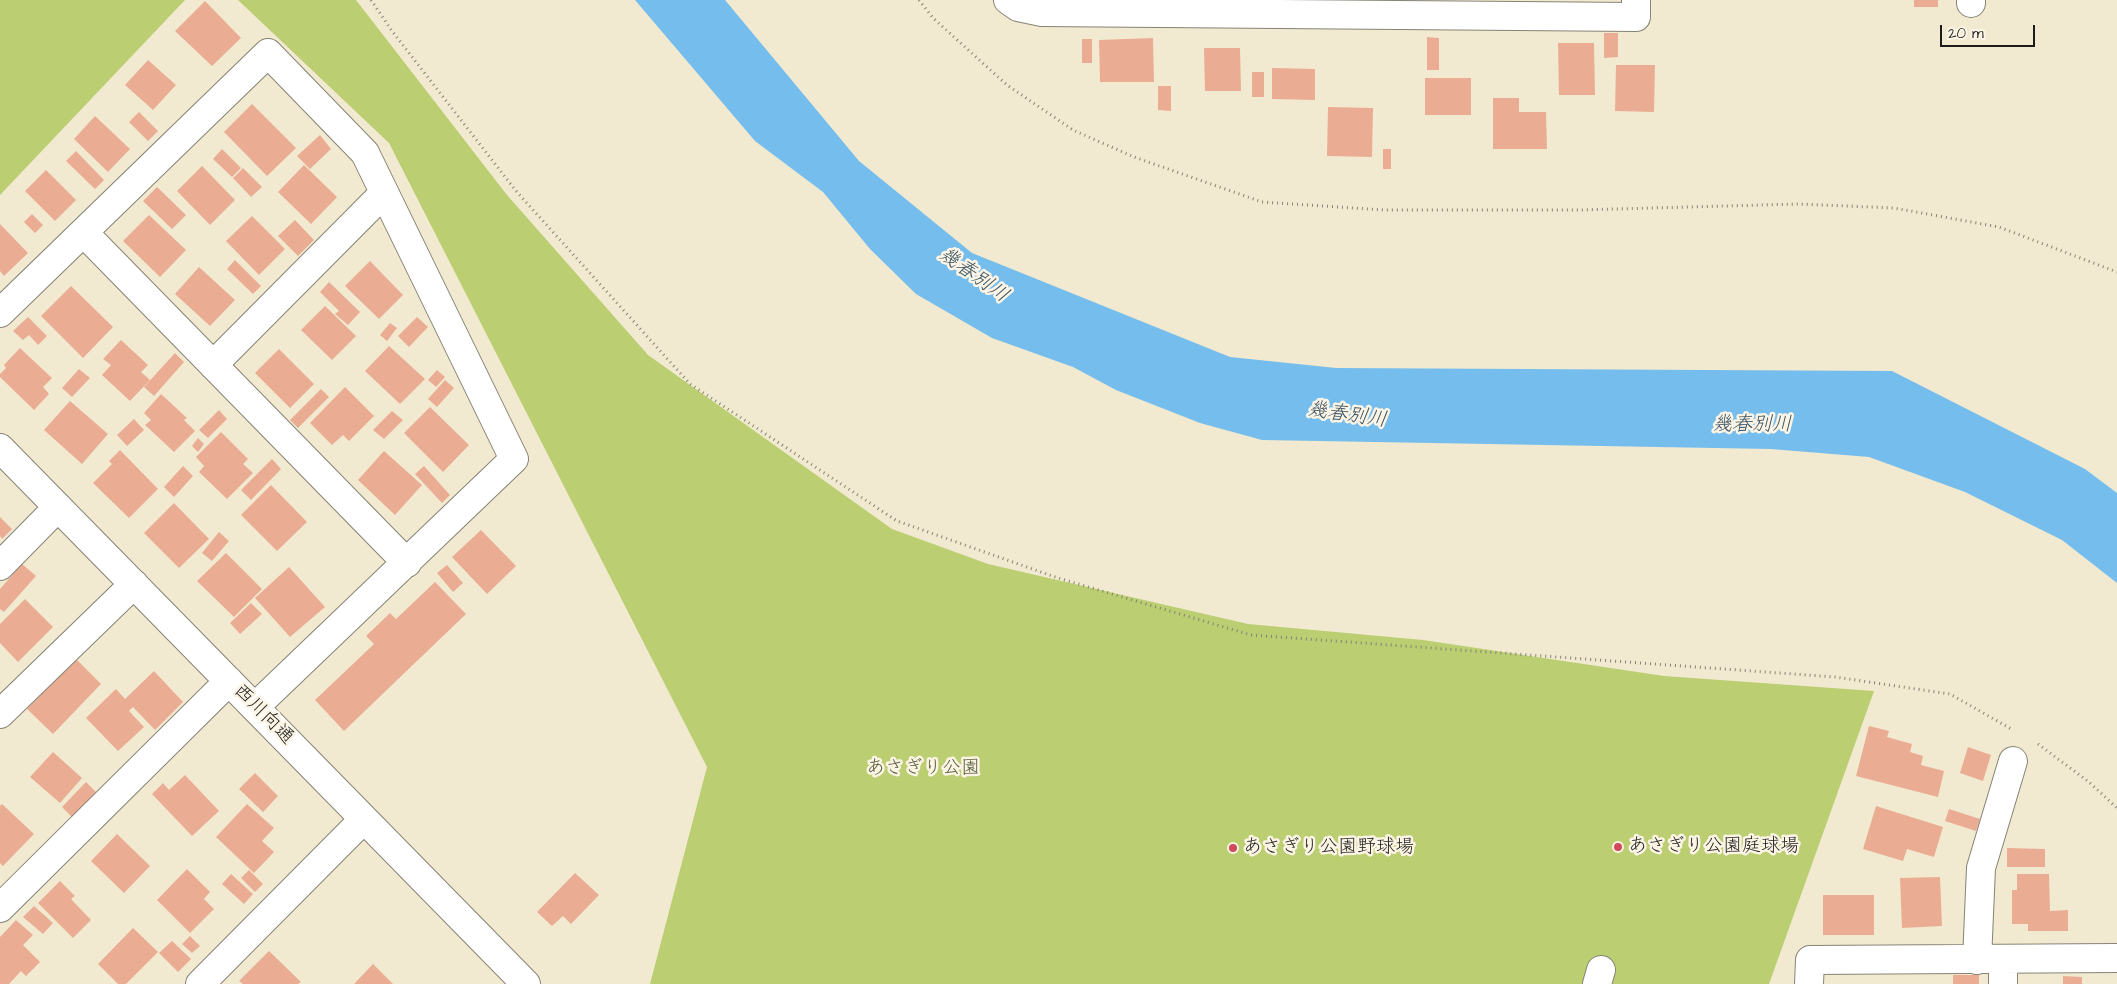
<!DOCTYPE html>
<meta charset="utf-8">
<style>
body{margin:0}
#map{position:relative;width:2117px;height:984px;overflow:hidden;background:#f1ead0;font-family:"Architects Daughter",sans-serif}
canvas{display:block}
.scale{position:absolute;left:1940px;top:25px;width:95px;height:22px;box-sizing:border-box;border:2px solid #1c1c1c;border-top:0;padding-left:6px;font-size:15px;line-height:18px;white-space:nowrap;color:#1c1c1c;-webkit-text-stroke:4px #fcf5e5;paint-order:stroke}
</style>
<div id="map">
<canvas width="2117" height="984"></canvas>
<div class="scale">20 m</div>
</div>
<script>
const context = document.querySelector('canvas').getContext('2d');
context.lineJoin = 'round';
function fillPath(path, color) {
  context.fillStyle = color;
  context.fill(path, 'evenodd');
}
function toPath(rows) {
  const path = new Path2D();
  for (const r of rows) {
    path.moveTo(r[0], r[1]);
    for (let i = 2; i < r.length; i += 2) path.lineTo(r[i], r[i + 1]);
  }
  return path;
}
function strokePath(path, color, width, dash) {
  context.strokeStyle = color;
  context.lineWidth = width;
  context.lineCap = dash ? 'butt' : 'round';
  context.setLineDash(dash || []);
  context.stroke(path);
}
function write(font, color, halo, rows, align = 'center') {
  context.font = font + ' "Architects Daughter","Klee One",sans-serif';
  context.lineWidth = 5;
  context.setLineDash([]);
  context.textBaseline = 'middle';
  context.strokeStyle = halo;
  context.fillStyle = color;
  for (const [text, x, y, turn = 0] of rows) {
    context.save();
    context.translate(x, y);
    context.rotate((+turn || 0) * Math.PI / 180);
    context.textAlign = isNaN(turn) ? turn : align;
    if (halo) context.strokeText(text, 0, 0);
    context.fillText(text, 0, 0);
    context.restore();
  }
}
fillPath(toPath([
 [0,0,185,0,0,195],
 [238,0,356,0,507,195,648,355,892,529,988,564,1248,624,1423,640,1664,676,1874,691,1769,984,650,984,707,767,389,143]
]), '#bbce71');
fillPath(toPath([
 [635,0,725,0,859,161,972,253,1230,357,1336,368,1892,371,2085,469,2117,493,2117,583,2062,540,1965,492,1869,457,1771,449,1262,440,1200,423,1116,390,1073,367,992,338,916,294,870,249,823,192,755,141]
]), '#75bded');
fillPath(toPath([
 [1914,0,1938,0,1938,7,1914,7],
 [205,1,241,38,212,66,175,31],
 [1604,33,1618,33,1618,57,1604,58],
 [1427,37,1439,38,1439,70,1427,70],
 [1153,38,1154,82,1100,82,1099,40],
 [1082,39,1092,39,1092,63,1082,63],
 [1558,43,1594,43,1595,95,1559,95],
 [1204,48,1240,48,1241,91,1205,91],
 [148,60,176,85,153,110,125,85],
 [1616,65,1655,65,1654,112,1615,111],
 [1272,68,1315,69,1315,100,1272,99],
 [1252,72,1264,72,1264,97,1252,97],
 [1425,78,1471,78,1471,115,1425,115],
 [1158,86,1171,86,1171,111,1158,110],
 [1493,98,1519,98,1519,112,1546,112,1547,149,1493,149],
 [252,104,296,148,267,176,224,132],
 [1328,107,1373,108,1372,157,1327,156],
 [139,112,158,131,148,141,129,122],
 [95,116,130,149,108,172,74,139],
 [320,135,331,149,310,169,297,156],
 [222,149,241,168,232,177,213,159],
 [1383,149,1391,149,1391,169,1383,169],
 [76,151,104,180,95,189,66,161],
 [304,165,337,197,311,224,278,192],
 [202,166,235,200,210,225,177,191],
 [243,168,262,187,251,197,233,178],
 [46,170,76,200,55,221,25,191],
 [157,187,186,215,172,229,143,201],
 [32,214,43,225,35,233,24,222],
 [149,215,186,250,160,277,123,241],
 [252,216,285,249,259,275,226,241],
 [295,220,314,240,298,256,278,236],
 [0,224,28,253,4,276,0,271],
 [235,260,261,286,253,294,227,269],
 [370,261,403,295,379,319,345,286],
 [199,267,235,300,210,326,175,294],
 [329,282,360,312,348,325,335,314,339,311,320,292],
 [71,286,113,327,83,358,41,316],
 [325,306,356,336,332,360,301,330],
 [28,317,47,336,38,345,29,335,23,340,13,331],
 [417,317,428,327,409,347,398,336],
 [390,323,397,328,387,341,380,335],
 [121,340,148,365,141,372,150,380,130,401,102,375,111,365,103,359],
 [389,346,425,379,400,404,365,371],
 [20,348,52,378,43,387,49,394,34,410,0,377,0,374,6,368,4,365],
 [279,349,314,384,290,408,255,373],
 [175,353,184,362,154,396,144,387],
 [79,369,90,378,72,397,62,388],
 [437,370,445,377,436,387,428,380],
 [445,380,454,388,437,407,428,399],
 [345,387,374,416,349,441,343,435,332,445,310,423],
 [321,389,329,397,298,428,290,420],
 [161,394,187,418,184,420,195,431,174,452,145,425,151,420,144,413],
 [70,401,108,434,82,464,44,430],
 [430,407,469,445,443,472,404,433],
 [219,410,227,419,208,438,199,430],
 [392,411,403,420,384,439,373,430],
 [134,419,144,430,127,446,117,435],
 [221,432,248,459,243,464,253,473,227,499,199,472,204,466,196,457],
 [198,438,204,444,198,452,192,446],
 [120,450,158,489,129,518,93,483,112,464,109,461],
 [384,451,422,485,395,515,358,480],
 [272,459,281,469,251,500,241,490],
 [183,466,193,476,174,497,164,487],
 [424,466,450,495,442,503,415,474],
 [271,485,307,522,277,551,241,515],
 [174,503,209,539,179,568,144,533],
 [0,517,12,529,2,539,0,536],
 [481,530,516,566,487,594,452,557],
 [219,532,229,541,212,561,202,553],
 [226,553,262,589,234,617,197,581],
 [22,564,36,576,4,612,0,609,0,589],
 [447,565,463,583,453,592,437,573],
 [289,567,325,607,290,637,255,598],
 [435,582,466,614,344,731,315,700,374,644,366,636,390,613,396,619],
 [25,599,53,627,18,662,0,643,0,624],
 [251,603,262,614,240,634,230,623],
 [76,659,101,684,53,734,27,709],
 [154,671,183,702,155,730,133,707,129,711,144,727,118,751,86,718,116,689,125,699],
 [1869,726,1889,731,1887,737,1912,744,1910,752,1923,756,1921,765,1944,771,1938,797,1856,776],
 [1968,747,1991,755,1983,781,1960,773],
 [53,752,82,778,60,803,30,777],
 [255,773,278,796,263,812,239,789],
 [185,775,219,811,192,836,152,794,163,783,169,790],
 [86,782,99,795,75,820,62,807],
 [2,804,34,834,3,866,0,863,0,806],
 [247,804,274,828,262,841,274,852,254,873,216,837],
 [1876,806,1943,827,1934,857,1907,849,1903,861,1863,849],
 [1949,809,1980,819,1976,831,1945,821],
 [117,834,150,866,124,893,91,861],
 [2007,848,2045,849,2045,867,2007,867],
 [187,869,210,892,204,899,214,909,190,933,157,900],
 [249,870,263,884,255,892,241,878],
 [575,873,599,895,571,924,563,916,552,926,537,912],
 [231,874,253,894,244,904,222,884],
 [2017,874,2049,874,2050,911,2068,910,2068,931,2028,931,2028,924,2012,924,2012,890,2017,890],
 [1940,877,1942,926,1902,928,1900,878],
 [60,881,75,896,71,899,91,920,73,938,38,903],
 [1823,895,1874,895,1874,935,1823,935],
 [34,906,53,923,43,934,23,917],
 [16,920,33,935,23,945,40,962,26,976,21,971,9,984,0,984,0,937],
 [133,928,158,952,126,984,118,984,98,964],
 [190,936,200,946,192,953,182,944],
 [172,941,191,959,178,972,159,953],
 [269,951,301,982,298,984,243,984,239,981],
 [373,964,393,984,354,984],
 [1953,975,1979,975,1979,984,1953,984],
 [2063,976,2082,977,2082,984,2063,984]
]), '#eaad94');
const minor = toPath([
 [1008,0,1018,7,1042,12,1636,17,1636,0],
 [1971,3,1971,0],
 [84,233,407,563],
 [0,313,268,53,365,153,514,459,256,706],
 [213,365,384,193],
 [0,448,526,984],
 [0,566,58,507],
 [0,714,134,584],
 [0,908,229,681],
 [1977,960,1981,868,2013,761],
 [200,984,364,819],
 [1597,984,1601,970],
 [1809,984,1810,960,2117,958],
 [2003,984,2003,960]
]);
strokePath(minor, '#868376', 30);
strokePath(toPath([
 [371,0,392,31,516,191,690,384,897,521,1058,578,1251,635,1835,677,1950,694,2013,730],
 [919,0,933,18,1007,85,1073,130,1134,157,1262,202,1384,210,1579,210,1798,204,1894,208,1999,227,2117,272],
 [2038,744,2089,782,2117,808]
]), '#868376', 3, [1, 4]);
strokePath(minor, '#fff', 28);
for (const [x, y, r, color] of [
 [1618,847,5,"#d1495b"],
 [1233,848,5,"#d1495b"]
]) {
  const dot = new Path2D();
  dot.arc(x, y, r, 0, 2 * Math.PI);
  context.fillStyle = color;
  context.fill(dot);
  strokePath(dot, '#fcf5e5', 2);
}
write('19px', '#1c1c1c', '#fcf5e5', [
 ["西川向通",263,715,45]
]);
write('19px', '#545a3a', '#fcf5e5', [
 ["あさぎり公園",923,769]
]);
write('19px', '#1c1c1c', '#fcf5e5', [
 ["あさぎり公園庭球場",1628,847],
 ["あさぎり公園野球場",1243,848]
], 'left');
write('italic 20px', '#3b5465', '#fcf5e5', [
 ["幾春別川",973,276,35],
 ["幾春別川",1347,416,8],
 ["幾春別川",1752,426]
]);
</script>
